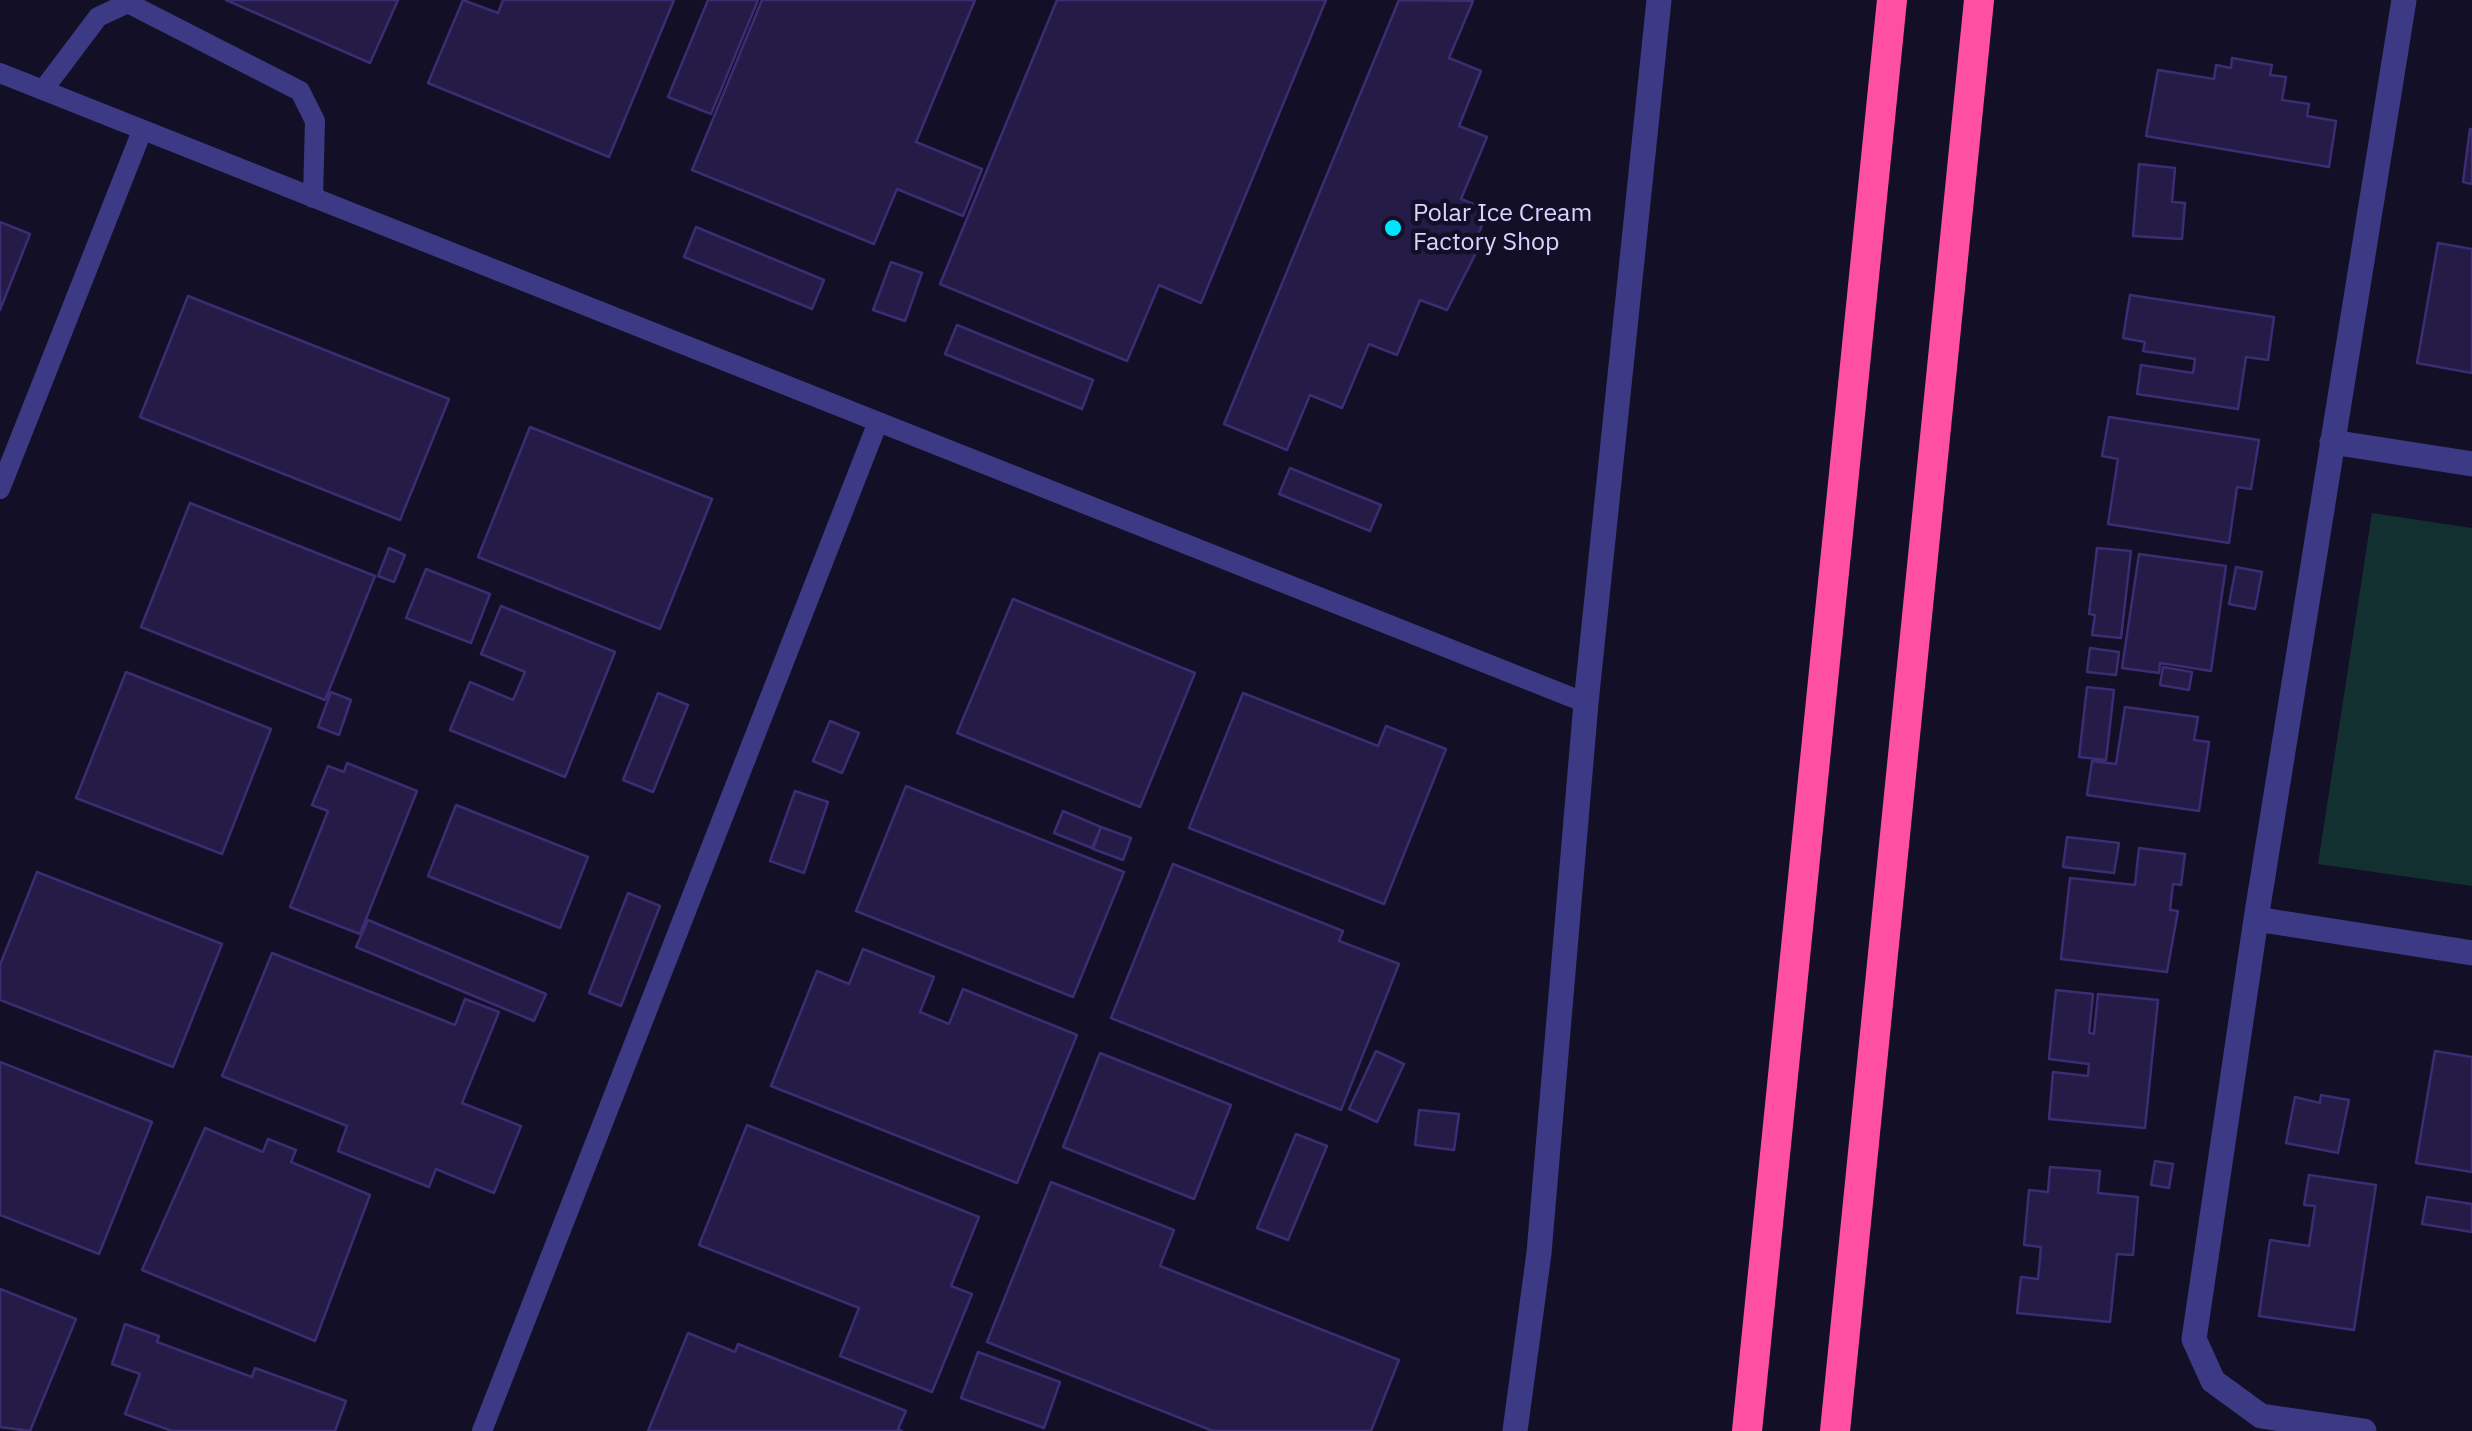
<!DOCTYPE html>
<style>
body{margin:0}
canvas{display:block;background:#130f26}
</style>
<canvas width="2472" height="1431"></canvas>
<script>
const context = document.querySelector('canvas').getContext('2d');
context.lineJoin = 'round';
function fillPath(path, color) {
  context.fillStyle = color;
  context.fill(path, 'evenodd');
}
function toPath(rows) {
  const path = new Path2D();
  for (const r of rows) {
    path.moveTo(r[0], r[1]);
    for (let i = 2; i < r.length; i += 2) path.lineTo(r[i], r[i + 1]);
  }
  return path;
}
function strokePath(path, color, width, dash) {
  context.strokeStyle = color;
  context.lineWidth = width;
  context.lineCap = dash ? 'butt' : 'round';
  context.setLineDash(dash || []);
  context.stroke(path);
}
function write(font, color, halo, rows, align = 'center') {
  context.font = font + ' "IBM Plex Sans",sans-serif';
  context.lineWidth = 9;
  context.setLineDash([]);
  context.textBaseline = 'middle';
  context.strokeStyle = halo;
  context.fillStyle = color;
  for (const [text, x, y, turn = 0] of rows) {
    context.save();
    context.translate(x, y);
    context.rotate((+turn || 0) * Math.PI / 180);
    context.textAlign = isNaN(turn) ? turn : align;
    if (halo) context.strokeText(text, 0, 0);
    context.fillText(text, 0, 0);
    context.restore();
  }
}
fillPath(toPath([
 [2372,513,2472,528,2472,886,2318,864]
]), '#12302f');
const building = toPath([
 [226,0,398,0,370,63,226,0],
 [463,0,498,13,503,0,674,0,609,157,428,83,463,0],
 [708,0,758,0,711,114,668,97,708,0],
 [762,0,975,0,916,142,982,169,963,216,897,189,874,244,692,170,762,0],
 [1057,0,1326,0,1201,303,1159,285,1127,361,940,284,1057,0],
 [1399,0,1473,1,1449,58,1481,71,1459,126,1487,137,1461,199,1488,210,1474,245,1479,247,1447,310,1420,300,1397,355,1369,344,1342,408,1310,395,1287,450,1224,424,1399,0],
 [2232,58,2272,65,2270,75,2286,77,2282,100,2309,104,2307,116,2336,121,2329,167,2146,136,2158,70,2214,79,2216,65,2231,68,2232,58],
 [2470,129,2472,129,2472,184,2463,182,2470,129],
 [2139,164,2175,168,2172,202,2185,203,2182,239,2133,236,2139,164],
 [0,222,30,234,0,310,0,222],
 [696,227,824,280,812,309,684,257,696,227],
 [2438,243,2472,249,2472,373,2417,363,2438,243],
 [891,262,922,273,905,321,873,310,891,262],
 [2130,295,2274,317,2268,360,2246,357,2238,409,2137,394,2141,365,2193,373,2195,359,2143,351,2145,342,2123,338,2130,295],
 [188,296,449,399,400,520,140,417,188,296],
 [957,325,1093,380,1082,409,945,354,957,325],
 [2109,417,2259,440,2251,489,2237,487,2229,543,2108,524,2118,459,2102,456,2109,417],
 [530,427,712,499,660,629,478,557,530,427],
 [1290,468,1381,505,1370,531,1279,494,1290,468],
 [190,503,375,576,325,700,141,627,190,503],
 [389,548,405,555,394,582,378,576,389,548],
 [2097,548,2131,551,2121,638,2092,635,2095,615,2089,614,2097,548],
 [2139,554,2226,566,2211,671,2160,663,2159,673,2122,668,2139,554],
 [2236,567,2262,572,2255,609,2229,604,2236,567],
 [426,569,490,594,471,643,406,618,426,569],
 [1013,599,1195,673,1140,807,957,733,1013,599],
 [501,606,615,652,565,777,450,730,470,682,513,700,525,672,481,654,501,606],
 [2090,648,2119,652,2116,675,2087,672,2090,648],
 [2163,667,2192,672,2189,690,2160,685,2163,667],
 [126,672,271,729,222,854,76,798,126,672],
 [2087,687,2114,690,2106,760,2079,757,2087,687],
 [331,692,351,700,339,735,318,727,331,692],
 [658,693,688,705,653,792,623,780,658,693],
 [1243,693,1378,746,1386,726,1446,749,1384,904,1189,828,1243,693],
 [2125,707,2198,717,2194,740,2209,742,2199,811,2087,795,2092,761,2116,764,2125,707],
 [830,721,859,733,842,773,813,761,830,721],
 [347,763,417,791,360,934,290,907,328,811,312,805,328,766,344,772,347,763],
 [906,786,1124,872,1073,997,856,911,906,786],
 [795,791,828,802,804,873,770,861,795,791],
 [456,805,588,857,560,928,428,876,456,805],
 [1063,811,1101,827,1092,848,1054,833,1063,811],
 [1101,827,1131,838,1123,860,1093,849,1101,827],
 [2067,837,2119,843,2114,873,2063,867,2067,837],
 [2139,848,2185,854,2181,885,2173,884,2170,910,2178,911,2167,972,2061,959,2070,878,2135,885,2139,848],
 [1173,864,1343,931,1339,941,1399,964,1341,1110,1111,1018,1173,864],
 [37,872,222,944,173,1067,0,1000,0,965,37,872],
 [628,893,660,906,621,1006,589,993,628,893],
 [368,920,546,994,534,1021,356,947,368,920],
 [863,949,934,977,920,1012,949,1024,963,989,1077,1035,1017,1183,771,1086,817,971,849,984,863,949],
 [272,953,455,1025,465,999,499,1012,462,1103,521,1126,494,1193,436,1169,429,1187,338,1151,347,1126,222,1076,272,953],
 [2056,990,2093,994,2089,1033,2094,1034,2098,994,2158,1000,2145,1128,2049,1119,2053,1072,2088,1076,2089,1064,2049,1059,2056,990],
 [1376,1051,1404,1064,1377,1122,1349,1109,1376,1051],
 [2435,1051,2472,1057,2472,1172,2416,1163,2435,1051],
 [1100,1053,1231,1105,1194,1199,1063,1147,1100,1053],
 [0,1062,152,1122,99,1254,0,1215,0,1062],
 [2321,1095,2349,1100,2338,1153,2286,1143,2295,1097,2320,1103,2321,1095],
 [1419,1110,1459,1114,1454,1150,1415,1145,1419,1110],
 [747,1125,979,1217,951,1286,972,1294,932,1392,840,1356,859,1308,699,1245,747,1125],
 [205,1128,263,1152,268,1139,296,1150,291,1162,370,1195,315,1341,142,1270,205,1128],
 [1296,1134,1327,1146,1288,1240,1257,1228,1296,1134],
 [2155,1161,2173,1164,2169,1188,2151,1185,2155,1161],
 [2050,1167,2100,1171,2098,1193,2138,1197,2133,1255,2117,1254,2110,1322,2017,1313,2021,1277,2038,1279,2041,1247,2024,1245,2029,1190,2048,1192,2050,1167],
 [2309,1175,2376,1185,2354,1330,2259,1316,2270,1240,2309,1246,2315,1206,2304,1205,2309,1175],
 [1051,1182,1174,1230,1160,1266,1399,1360,1371,1431,1213,1431,987,1342,1051,1182],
 [2427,1197,2472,1204,2472,1232,2422,1224,2427,1197],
 [0,1289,76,1319,30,1431,0,1427,0,1289],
 [125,1324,159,1336,157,1342,252,1377,255,1368,346,1401,335,1431,172,1431,125,1414,140,1374,112,1364,125,1324],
 [688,1333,735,1352,738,1344,906,1411,898,1429,902,1431,648,1431,688,1333],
 [978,1352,1060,1382,1044,1428,961,1398,978,1352]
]);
fillPath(building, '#241b47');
strokePath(building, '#3b2d73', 2.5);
strokePath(toPath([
 [0,73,1586,703],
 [43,90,98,17,128,3,300,91,315,121,313,198],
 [0,489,142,131],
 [482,1431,878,422]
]), '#3d3a85', 20);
strokePath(toPath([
 [2332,442,2472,464],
 [2256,919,2472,953],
 [1515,1431,1539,1253,1586,703,1659,0],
 [2364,1431,2261,1416,2213,1381,2194,1339,2256,919,2404,0]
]), '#3d3a85', 25);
strokePath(toPath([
 [1747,1431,1892,0],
 [1835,1431,1979,0]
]), '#ff4fa3', 30);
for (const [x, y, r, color] of [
 [1393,228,10,"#00e5ff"]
]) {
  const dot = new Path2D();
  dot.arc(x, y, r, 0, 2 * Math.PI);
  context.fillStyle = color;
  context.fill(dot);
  strokePath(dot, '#130f26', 4);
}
write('25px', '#d9d4ff', '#130f26', [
 ["Polar Ice Cream",1413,214],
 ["Factory Shop",1413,243]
], 'left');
</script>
